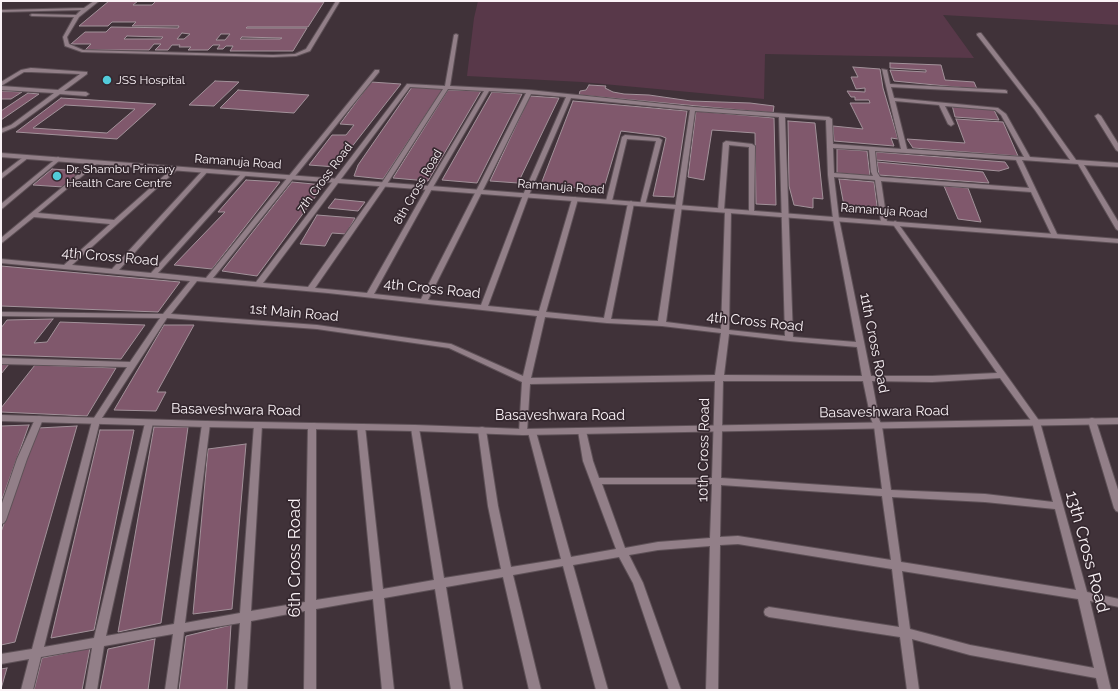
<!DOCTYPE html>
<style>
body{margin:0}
#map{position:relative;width:1120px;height:691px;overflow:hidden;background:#403239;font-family:Raleway,sans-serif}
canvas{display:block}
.frame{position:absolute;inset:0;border:2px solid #faf2f6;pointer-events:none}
</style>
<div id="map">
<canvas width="1120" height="691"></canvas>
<div class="frame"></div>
</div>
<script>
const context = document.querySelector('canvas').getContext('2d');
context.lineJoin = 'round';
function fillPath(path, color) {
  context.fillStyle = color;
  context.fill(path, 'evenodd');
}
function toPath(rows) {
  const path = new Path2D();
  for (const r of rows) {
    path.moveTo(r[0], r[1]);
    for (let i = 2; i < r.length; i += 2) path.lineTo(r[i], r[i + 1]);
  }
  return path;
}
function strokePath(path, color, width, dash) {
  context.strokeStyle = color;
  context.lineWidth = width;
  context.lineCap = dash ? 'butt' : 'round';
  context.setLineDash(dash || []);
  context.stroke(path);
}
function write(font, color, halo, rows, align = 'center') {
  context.font = font + ' Raleway,sans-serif';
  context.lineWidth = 3.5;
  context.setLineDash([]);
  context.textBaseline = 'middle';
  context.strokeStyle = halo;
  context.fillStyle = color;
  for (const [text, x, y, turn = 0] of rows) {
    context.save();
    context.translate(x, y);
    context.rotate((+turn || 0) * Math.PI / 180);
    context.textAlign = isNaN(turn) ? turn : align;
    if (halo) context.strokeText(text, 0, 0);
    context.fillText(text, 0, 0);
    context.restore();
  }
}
fillPath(toPath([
 [478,1,1119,1,1119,25,943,15,974,58,765,54,764,99,582,82,467,76,474,18]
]), '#583849');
const building = toPath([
 [109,1,138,1,133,5,152,5,156,1,324,2,308,27,247,27,246,28,307,28,293,51,230,51,233,46,226,46,223,49,217,49,220,45,213,45,208,50,188,50,191,47,179,47,180,45,172,45,168,50,155,50,161,44,154,44,149,50,85,50,91,44,71,44,85,32,106,32,111,27,178,28,179,26,132,26,136,22,112,22,108,26,79,26,109,1],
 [182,33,190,34,184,39,177,39,182,33],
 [221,34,230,34,225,40,216,40,221,34],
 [127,36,163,37,161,39,124,39,127,36],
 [242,37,282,38,280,39,240,39,242,37],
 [890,63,941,65,945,80,974,82,977,89,894,81,890,70,926,72,926,70,890,68,890,63],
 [853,67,880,69,883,88,898,139,891,138,894,146,834,141,833,126,863,129,850,103,870,103,869,100,855,100,855,97,851,97,847,91,865,92,865,88,856,89,851,77,858,77,853,67],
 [215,81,239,82,214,106,189,105,215,81],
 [371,82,401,84,336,167,309,165,332,135,346,135,354,125,340,124,371,82],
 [589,85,606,86,605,88,613,92,624,94,649,95,691,101,750,103,774,106,773,113,579,95,580,91,586,90,589,85],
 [412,87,443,89,383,179,354,176,358,165,412,87],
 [238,90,309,95,294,113,220,108,238,90],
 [448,90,481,91,428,181,393,178,448,90],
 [1,91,22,92,11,99,1,99,1,91],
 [492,92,522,94,477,183,442,180,492,92],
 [28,93,39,94,1,120,1,111,28,93],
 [530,96,559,98,518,183,490,181,530,96],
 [61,98,156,104,117,139,16,132,61,98],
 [65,105,135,109,107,133,33,128,65,105],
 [573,101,687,111,674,197,653,196,666,138,661,136,621,131,603,191,541,184,573,101],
 [952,105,994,110,999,120,955,117,952,105],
 [696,111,774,118,776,205,756,204,755,133,712,130,704,180,688,177,696,111],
 [956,119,1003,122,1018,156,913,148,907,139,965,143,956,119],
 [788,121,815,123,823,199,813,198,813,208,794,205,789,186,788,121],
 [837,149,867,151,870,176,837,173,837,149],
 [876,152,1005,162,1009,168,999,171,876,160,876,152],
 [877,162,983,172,989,183,879,175,877,162],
 [52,169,81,171,63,187,33,185,52,169],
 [839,179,874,182,878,214,845,211,839,179],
 [246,180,280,182,212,269,174,265,225,212,218,212,246,180],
 [292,182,324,185,257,276,222,271,292,182],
 [944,186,968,188,981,222,958,219,944,186],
 [335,199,365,202,358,211,328,208,335,199],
 [317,215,355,218,346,234,332,233,325,246,300,244,317,215],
 [1,266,180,282,158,312,1,306,1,266],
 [53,319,34,343,47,342,60,322,145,325,121,359,1,355,1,328,7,320,53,319],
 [164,325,194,325,157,392,166,392,156,411,114,410,164,325],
 [1,364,9,364,1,374,1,364],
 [35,365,116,368,87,416,1,412,1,408,35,365],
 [29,425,1,502,1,426,29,425],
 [77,426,15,642,1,645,1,532,38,428,77,426],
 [154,427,188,427,161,623,118,632,154,427],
 [100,430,134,430,94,630,51,638,100,430],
 [246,444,232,609,193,614,208,449,246,444],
 [231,625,227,690,179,690,186,636,231,625],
 [155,639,148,690,100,690,108,649,155,639],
 [90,648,82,690,34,690,42,658,90,648],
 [7,668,1,689,1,669,7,668]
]);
fillPath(building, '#80586c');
strokePath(building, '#a2929a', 1);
const service = toPath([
 [94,1,99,1,79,17,67,37,69,44,83,50,273,55,295,54,306,49,336,1,340,1,310,51,296,56,273,57,82,52,65,46,63,37,74,17,32,16,30,15,32,14,76,15,81,10,1,12,1,10,84,8,94,1],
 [31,68,87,72,87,74,64,91,86,92,89,94,86,96,60,94,15,127,1,133,1,129,11,125,54,93,1,90,1,86,58,90,80,74,31,72,24,72,1,86,1,82,21,70,31,68]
]);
const minor = toPath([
 [979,33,981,33,1039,108,1076,160,1119,163,1119,167,1084,165,1119,223,1119,231,1116,229,1078,164,1022,160,1058,236,1055,238,1052,236,1031,192,881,181,887,222,884,224,881,222,875,180,834,177,839,219,871,376,932,376,997,373,892,223,895,221,897,222,1040,422,1087,592,1119,599,1119,607,1090,601,1111,690,1099,690,1096,678,970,655,912,639,919,690,907,690,900,637,769,617,765,615,764,612,765,609,769,607,899,627,892,569,738,544,720,545,718,690,706,690,710,546,658,550,629,555,643,583,681,690,669,690,633,583,619,557,573,565,608,690,596,690,563,566,513,575,541,690,529,690,503,577,446,587,463,690,451,690,435,589,384,598,394,690,382,690,373,599,316,609,316,690,304,690,305,611,251,621,247,690,235,690,240,623,184,632,177,690,165,690,173,634,104,646,97,690,85,690,92,648,41,657,33,690,21,690,29,659,1,664,1,654,32,649,92,421,127,367,1,364,1,358,130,362,160,318,1,316,1,312,163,314,190,281,1,263,1,259,64,265,110,224,34,217,3,242,1,243,1,238,94,161,98,161,99,162,38,213,114,220,174,167,178,167,179,168,72,265,112,269,204,169,208,169,209,170,119,270,151,273,243,172,247,172,247,174,158,273,206,278,375,70,379,70,379,72,213,278,256,282,407,84,445,86,454,35,456,34,458,35,450,86,529,90,693,107,829,117,832,119,833,144,901,149,882,69,887,70,890,84,1005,90,1007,91,1007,93,891,87,894,98,998,108,1006,114,1030,157,1070,160,1035,110,977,35,977,34,979,33],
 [410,87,443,89,381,184,308,287,263,283,410,87],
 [448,89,484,91,427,187,367,293,315,288,387,184,448,89],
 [489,91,526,93,421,299,374,294,433,187,489,91],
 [531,94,566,97,523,195,481,305,428,300,531,94],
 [571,98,690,110,658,321,611,319,634,203,631,201,628,203,604,318,546,312,578,199,575,197,572,199,539,311,488,306,529,195,571,98],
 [895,101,939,105,948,124,951,126,954,124,945,106,995,110,1001,115,1024,157,907,149,895,101],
 [695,111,779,117,785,336,729,330,731,211,728,209,725,211,721,329,666,322,695,111],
 [785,117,826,120,828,175,833,219,856,342,793,337,785,117],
 [833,148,869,150,871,172,873,176,834,173,833,148],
 [875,151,1016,160,1029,188,880,177,877,172,875,151],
 [197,281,328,293,537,316,523,376,451,344,317,325,171,314,197,281],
 [545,317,607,323,662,326,721,333,715,375,531,378,545,317],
 [167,318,317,329,449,348,522,382,519,432,520,434,523,435,526,434,527,432,530,384,715,381,712,478,599,478,593,461,586,431,585,429,582,428,579,429,578,431,583,461,616,549,571,557,536,432,535,430,532,429,529,430,528,432,561,559,511,567,498,506,486,430,485,428,482,427,479,428,478,430,488,506,501,569,444,578,419,428,418,426,412,426,411,428,434,580,383,589,365,426,364,424,358,424,357,426,373,591,316,600,316,425,315,423,309,423,308,425,305,602,251,611,262,425,261,423,258,422,255,423,254,425,240,613,185,623,210,424,209,422,206,421,203,422,202,424,174,624,106,636,153,423,152,421,149,420,146,421,145,423,94,638,44,647,100,421,167,318],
 [729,334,789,341,857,347,862,376,724,375,729,334],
 [1000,378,1032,422,1053,502,985,494,891,490,882,426,879,419,872,381,932,382,1000,378],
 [723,381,863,381,871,419,874,426,882,489,721,478,723,381],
 [602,484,712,484,710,538,658,542,625,548,602,484],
 [721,485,882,496,891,560,738,536,720,537,721,485],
 [892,497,985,502,1055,509,1076,590,901,562,892,497],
 [902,571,1078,599,1094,668,970,645,910,629,902,571],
 [1098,114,1101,116,1119,145,1119,152,1116,150,1095,116,1098,114],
 [625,135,659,138,662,140,645,205,643,206,640,204,656,141,627,139,612,201,609,203,606,201,622,137,625,135],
 [726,141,752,144,755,146,754,213,752,214,749,212,749,147,729,145,724,210,721,212,718,210,723,143,726,141],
 [26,155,29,157,28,158,1,179,1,174,26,155],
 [58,157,61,159,60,160,3,208,1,209,1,204,58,157],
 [39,416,42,417,43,419,27,459,6,520,4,523,1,524,1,506,17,459,35,419,36,417,39,416],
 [1092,418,1095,419,1096,421,1119,493,1119,512,1116,511,1114,508,1088,421,1089,419,1092,418]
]);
const tertiary = toPath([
 [1,153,1119,239,1119,243,1,157,1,153],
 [1,415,206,421,415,425,523,429,1119,418,1119,424,523,435,415,431,206,427,1,421,1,415]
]);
strokePath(service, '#5e5157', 2);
strokePath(minor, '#5e5157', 2);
strokePath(tertiary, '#5e5157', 2);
fillPath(service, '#927f88');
fillPath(minor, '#927f88');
fillPath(tertiary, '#927f88');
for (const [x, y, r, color] of [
 [107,80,5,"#52cbda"],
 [57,176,5,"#52cbda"]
]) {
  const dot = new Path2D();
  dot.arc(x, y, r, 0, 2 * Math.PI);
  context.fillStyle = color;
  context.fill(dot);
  strokePath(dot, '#35282f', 1.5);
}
write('12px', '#faf2f6', '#35282f', [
 ["JSS Hospital",116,80],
 ["Dr. Shambu Primary",66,169],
 ["Health Care Centre",66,183]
], 'left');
write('12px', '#faf2f6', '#35282f', [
 ["Ramanuja Road",238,162,4],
 ["7th Cross Road",325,178,-53],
 ["8th Cross Road",418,187,-60],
 ["Ramanuja Road",561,187,4],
 ["Ramanuja Road",884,211,4]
]);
write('14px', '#faf2f6', '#35282f', [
 ["4th Cross Road",110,257,5],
 ["4th Cross Road",432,289,6],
 ["1st Main Road",294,313,5],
 ["4th Cross Road",755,322,6],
 ["11th Cross Road",874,343,79],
 ["Basaveshwara Road",236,410,1],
 ["Basaveshwara Road",884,412,-1],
 ["Basaveshwara Road",560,416],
 ["10th Cross Road",704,450,-89]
]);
write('17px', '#faf2f6', '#35282f', [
 ["13th Cross Road",1087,552,75],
 ["6th Cross Road",295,558,-90]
]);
</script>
